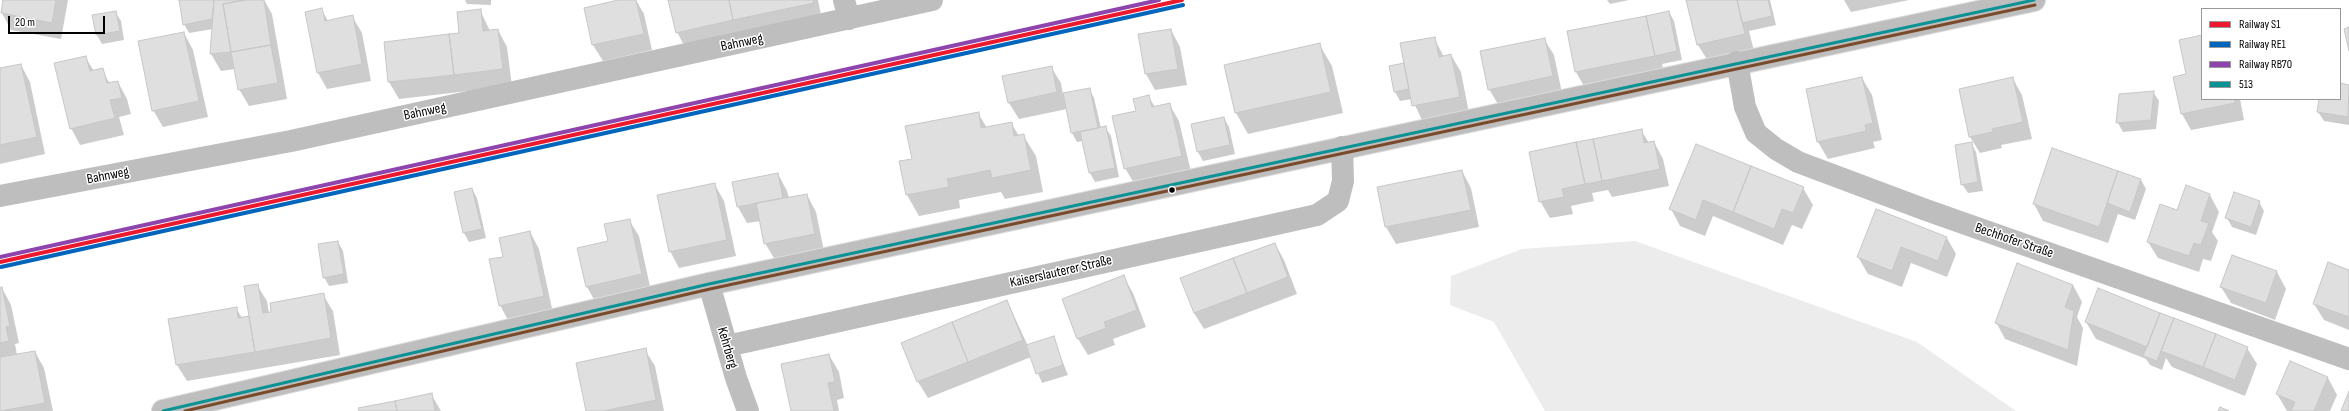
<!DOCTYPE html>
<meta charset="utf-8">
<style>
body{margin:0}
#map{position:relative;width:2349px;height:411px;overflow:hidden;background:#fff;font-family:"Sofia Sans Condensed",sans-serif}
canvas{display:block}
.legend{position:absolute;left:2201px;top:8px;width:140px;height:92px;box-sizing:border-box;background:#fff;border:1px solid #999;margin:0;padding:5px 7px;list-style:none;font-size:12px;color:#000}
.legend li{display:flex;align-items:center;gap:8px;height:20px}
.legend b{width:20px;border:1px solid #999}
.scale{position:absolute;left:8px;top:16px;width:97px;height:18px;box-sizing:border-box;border:2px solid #000;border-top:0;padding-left:5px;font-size:12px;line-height:14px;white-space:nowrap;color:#000;-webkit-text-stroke:3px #fff;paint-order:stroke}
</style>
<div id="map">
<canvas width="2349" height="411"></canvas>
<ul class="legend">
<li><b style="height:5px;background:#ec192e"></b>Railway S1</li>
<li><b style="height:5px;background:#0065bd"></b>Railway RE1</li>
<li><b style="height:5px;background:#8e44ad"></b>Railway RB70</li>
<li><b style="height:5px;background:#0a9294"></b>513</li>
</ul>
<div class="scale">20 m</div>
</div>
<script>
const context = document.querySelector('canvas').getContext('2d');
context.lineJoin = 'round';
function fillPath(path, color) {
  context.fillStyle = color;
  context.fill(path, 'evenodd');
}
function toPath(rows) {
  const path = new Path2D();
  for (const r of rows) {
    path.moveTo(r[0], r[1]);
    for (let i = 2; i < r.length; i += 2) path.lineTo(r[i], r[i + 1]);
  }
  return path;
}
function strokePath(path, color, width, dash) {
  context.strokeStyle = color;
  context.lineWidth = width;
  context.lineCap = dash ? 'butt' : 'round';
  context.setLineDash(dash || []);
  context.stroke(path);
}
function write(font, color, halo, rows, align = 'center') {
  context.font = font + ' "Sofia Sans Condensed",sans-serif';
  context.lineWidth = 3;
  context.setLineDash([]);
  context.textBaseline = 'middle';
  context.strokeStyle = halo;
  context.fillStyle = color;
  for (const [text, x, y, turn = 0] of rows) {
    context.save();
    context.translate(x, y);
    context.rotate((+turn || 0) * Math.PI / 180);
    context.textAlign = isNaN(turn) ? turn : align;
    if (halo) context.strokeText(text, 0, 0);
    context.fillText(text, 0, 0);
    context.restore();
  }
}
fillPath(toPath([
 [1635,241,1917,342,2016,411,1545,411,1494,322,1450,305,1451,276,1522,249]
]), '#ececec');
fillPath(toPath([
 [4,0,68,0,61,39,11,30,2,13],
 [180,0,264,0,272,14,287,99,249,106,239,89,235,69,221,71,211,54,213,29,189,33,184,24],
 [465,0,491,0,491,5,467,4],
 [623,0,636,0,644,14,652,50,603,61,593,45],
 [669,0,818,0,822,20,686,49,677,32],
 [1607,0,1629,0,1610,4],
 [1687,0,1770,0,1776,25,1749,31,1754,51,1708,61,1698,45],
 [1844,0,1909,0,1851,12],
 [322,10,328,21,352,16,362,33,371,81,327,89,318,73],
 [480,10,490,31,498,30,507,47,512,86,399,99,389,82,385,43,460,34],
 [115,12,121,21,124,40,102,44,97,35,94,16],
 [1669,12,1674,21,1682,60,1662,64,1664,72,1585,88,1576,72],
 [1171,30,1180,47,1187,85,1155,90,1146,74],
 [184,33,193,50,208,117,163,127,153,110],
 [2202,36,2202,99,2240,99,2244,120,2191,130,2182,114,2187,75],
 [1434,38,1444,57,1451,55,1461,72,1469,113,1423,122,1412,99,1400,101,1395,92,1390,67,1406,68],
 [1544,39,1554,55,1562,93,1499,106,1489,89],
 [1319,44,1332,66,1343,113,1248,134,1236,113],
 [85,57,94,71,102,70,110,84,118,82,127,99,131,114,119,117,124,135,80,145,71,128],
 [21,65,30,82,45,154,0,164,0,69],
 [1051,67,1061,83,1063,94,1089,89,1094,98,1101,128,1105,127,1111,136,1119,177,1095,182,1090,173,1083,141,1077,142,1072,133,1067,109,1019,119,1009,103],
 [1862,78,1872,95,1882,140,1873,142,1875,148,1828,159,1818,142,1807,90],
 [2013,79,2022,95,2032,139,2001,145,2002,148,1980,153,1970,137],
 [2340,84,2349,86,2349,125,2324,121,2318,112,2320,99,2340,99],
 [2153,92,2159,101,2156,129,2123,132,2118,123,2120,95],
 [1148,96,1155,107,1169,104,1179,121,1191,172,1135,185,1125,168,1137,111],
 [978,113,987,128,1011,123,1019,136,1023,135,1036,156,1043,192,1005,199,1001,192,959,200,960,208,919,216,907,195,913,160],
 [1224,118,1229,127,1235,154,1203,161,1198,152],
 [1641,130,1649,143,1654,142,1663,159,1669,186,1612,197,1608,190,1592,193,1594,201,1571,206,1573,214,1550,218,1540,201],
 [1971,143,1976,152,1983,191,1968,193,1962,184],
 [1696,145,1803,188,1813,205,1802,229,1792,225,1783,245,1713,216,1705,236,1680,226,1671,209],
 [2053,149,2141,180,2146,189,2135,220,2118,214,2108,243,2043,221,2034,204],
 [1462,171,1471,188,1479,227,1396,244,1386,227,1378,188],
 [778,174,787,191,789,198,807,195,816,212,824,251,775,260,765,243,761,221,747,223,738,207],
 [715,185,724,201,736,256,679,268,670,251],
 [2186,187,2210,195,2219,212,2212,232,2218,241,2211,261,2203,259,2199,272,2158,258,2148,242,2178,212],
 [472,189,477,198,486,238,469,242,464,233],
 [2259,202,2264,211,2256,235,2232,227,2227,218],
 [1877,211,1947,238,1956,254,1947,277,1911,263,1902,287,1868,274,1858,257],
 [629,220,639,236,651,291,596,303,587,287],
 [530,232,539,249,553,313,509,322,500,305,504,257],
 [338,242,343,251,348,283,329,286,324,277],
 [1275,244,1284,260,1297,294,1204,329,1194,313],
 [2232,256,2277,272,2286,289,2275,320,2231,303,2221,287],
 [2349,271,2349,330,2324,320,2314,304],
 [1123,276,1133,293,1146,327,1113,339,1115,345,1088,355,1078,339,1063,299],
 [257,285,267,301,269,313,323,295,333,311,340,355,187,381,177,365,236,308,242,318,250,316],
 [2073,285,2082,302,2077,317,2083,328,2077,366,2005,339,1996,322],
 [2,288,11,305,19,343,15,344,17,355,35,352,44,368,53,411,0,411,0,289],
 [1007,301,1028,346,1053,338,1068,375,1042,383,1031,357,928,398,918,382],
 [2173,319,2247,348,2257,364,2245,396,2172,367,2166,358,2162,370,2150,365,2146,359,2096,339,2086,322],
 [645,350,655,366,664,411,587,411],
 [829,355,839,372,844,398,837,400,839,411,792,411],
 [2291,362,2328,378,2337,395,2330,411,2287,411,2277,394],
 [431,394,441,411,360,411]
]), '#0003');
const building = toPath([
 [3,0,56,0,52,23,1,13,3,0],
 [179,0,214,0,212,19,183,25,179,0],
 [214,0,245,0,223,4,231,52,210,54,214,0],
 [245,0,264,0,271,45,231,52,223,4,245,0],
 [618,0,636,0,644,34,592,45,584,8,618,0],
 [668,0,729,0,733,20,676,33,668,0],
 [729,0,813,0,814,3,733,20,729,0],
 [1686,0,1737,0,1745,34,1697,45,1686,0],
 [1737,0,1768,0,1772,16,1742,23,1737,0],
 [322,8,325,21,353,15,362,64,317,73,305,12,322,8],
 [481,9,483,31,498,29,503,69,454,75,449,34,459,33,457,12,481,9],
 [116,11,120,31,96,35,92,15,116,11],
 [1669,11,1677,51,1655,56,1646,16,1669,11],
 [1646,16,1655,56,1575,72,1567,31,1646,16],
 [2349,27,2349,51,2344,29,2349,27],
 [1171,29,1178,69,1145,74,1138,34,1171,29],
 [184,32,199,101,152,111,138,41,184,32],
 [449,34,454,75,388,82,384,42,449,34],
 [2202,35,2202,99,2234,99,2235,103,2181,114,2173,77,2186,74,2179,40,2202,35],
 [1435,37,1439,57,1451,54,1460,97,1412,106,1400,43,1435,37],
 [1545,38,1553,76,1488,90,1480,51,1545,38],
 [1320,43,1331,92,1235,113,1224,65,1320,43],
 [271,45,278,83,238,90,231,52,271,45],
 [86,56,90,71,103,68,107,83,118,81,122,98,110,100,115,118,70,129,54,63,86,56],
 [1404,63,1409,89,1394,92,1389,66,1404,63],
 [21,64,37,137,0,145,0,68,21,64],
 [1052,66,1057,92,1008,103,1002,76,1052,66],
 [1862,77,1873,123,1865,125,1866,131,1817,142,1806,89,1862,77],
 [2013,77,2023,122,1992,129,1993,132,1969,137,1959,89,2013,77],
 [2340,83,2349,85,2348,117,2317,112,2319,99,2340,99,2340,83],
 [1090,88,1098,128,1071,133,1063,93,1090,88],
 [2154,91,2151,120,2116,123,2119,94,2154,91],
 [1149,95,1152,107,1170,103,1182,156,1124,169,1112,116,1136,111,1133,99,1149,95],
 [979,112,981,128,1012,122,1014,136,1024,134,1031,170,992,178,990,170,947,179,949,187,906,195,899,161,912,159,905,126,979,112],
 [1224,117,1230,145,1197,152,1191,124,1224,117],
 [1106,126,1115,168,1089,173,1080,132,1106,126],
 [1642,129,1644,143,1654,141,1660,169,1602,181,1593,139,1642,129],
 [1593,139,1602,181,1585,184,1576,142,1593,139],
 [1576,142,1585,184,1562,189,1564,197,1539,202,1529,152,1576,142],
 [1972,142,1978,182,1961,185,1955,145,1972,142],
 [1696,144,1751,166,1733,212,1703,200,1696,220,1669,209,1696,144],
 [2052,148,2118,171,2099,227,2033,204,2052,148],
 [1751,166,1804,187,1793,213,1782,209,1774,229,1733,212,1751,166],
 [1462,170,1471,210,1385,227,1377,187,1462,170],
 [2118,171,2141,179,2130,212,2107,203,2118,171],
 [778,173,783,198,737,207,732,182,778,173],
 [715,183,727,240,669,252,657,195,715,183],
 [2186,185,2210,194,2201,221,2209,223,2201,245,2194,243,2189,256,2147,242,2160,204,2177,210,2186,185],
 [472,188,482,229,463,233,454,192,472,188],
 [2234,192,2260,201,2251,227,2225,218,2234,192],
 [807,194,815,234,764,244,756,203,807,194],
 [1876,209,1947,237,1938,261,1901,247,1892,271,1857,257,1876,209],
 [630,219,642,274,586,287,577,248,608,241,604,224,630,219],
 [530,231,544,296,499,306,489,259,503,257,499,238,530,231],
 [338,241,344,274,323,278,318,244,338,241],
 [1275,243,1288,277,1247,293,1233,258,1275,243],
 [2232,255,2277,271,2266,303,2220,287,2232,255],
 [1233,258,1247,293,1194,313,1180,278,1233,258],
 [2328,262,2349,270,2349,317,2313,304,2328,262],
 [2017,263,2073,285,2065,307,2074,311,2068,350,1995,323,2017,263],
 [1124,275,1137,310,1104,322,1106,328,1077,339,1062,299,1124,275],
 [258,284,263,313,271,312,270,303,324,293,331,338,255,352,244,286,258,284],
 [2,287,10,326,6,327,9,341,0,343,0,288,2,287],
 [2098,288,2160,313,2147,347,2085,322,2098,288],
 [1007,300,1023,340,968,362,952,322,1007,300],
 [237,307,238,318,249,316,255,352,176,365,168,319,237,307],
 [2160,313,2174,318,2157,361,2143,356,2160,313],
 [2174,318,2216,334,2203,367,2161,351,2174,318],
 [952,322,968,362,917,382,901,343,952,322],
 [2216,334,2248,347,2235,380,2203,367,2216,334],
 [1054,336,1063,365,1036,374,1026,345,1054,336],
 [646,348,656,400,603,411,586,411,576,363,646,348],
 [35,351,45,403,0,411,0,357,35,351],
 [829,354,835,382,828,383,834,411,791,411,781,364,829,354],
 [2290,361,2328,377,2314,411,2291,411,2295,402,2276,394,2290,361],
 [2349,391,2349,411,2341,411,2349,391],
 [432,393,435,411,397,411,395,401,432,393],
 [395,401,397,411,359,411,358,408,395,401],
 [2220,407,2229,411,2218,411,2220,407]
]);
fillPath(building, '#dfdfdf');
strokePath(building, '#c7c7c7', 1);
const major = toPath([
 [163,411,709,284,2034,0]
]);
strokePath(major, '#dbdbdb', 24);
strokePath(toPath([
 [844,0,849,19],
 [1737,62,1745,107,1756,133,1776,149,1798,162,1926,210,2349,359],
 [0,196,291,141,932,0],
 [709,284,736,378,748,411],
 [727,346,1317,215,1338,201,1343,181,1342,147]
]), '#bebebe', 22);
strokePath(major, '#bebebe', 22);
strokePath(toPath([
 [163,411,709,284,2034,0]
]), '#0a9294', 3);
strokePath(toPath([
 [185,411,710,289,2035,5]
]), '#7a4b2a', 3);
strokePath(toPath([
 [0,262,1182,0]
]), '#ec192e', 4);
strokePath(toPath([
 [1,267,1183,5]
]), '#0065bd', 4);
strokePath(toPath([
 [0,257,1159,0]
]), '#8e44ad', 4);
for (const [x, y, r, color] of [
 [1172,190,3.5,"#000"]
]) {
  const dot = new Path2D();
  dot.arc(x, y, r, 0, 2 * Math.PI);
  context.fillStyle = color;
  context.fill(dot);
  strokePath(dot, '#fff', 1.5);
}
write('14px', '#000', '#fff', [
 ["Bahnweg",742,43,-12],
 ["Bahnweg",425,112,-12],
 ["Bahnweg",108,176,-11],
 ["Bechhofer Straße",2014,241,19],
 ["Kaiserslauterer Straße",1061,272,-13],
 ["Kehrberg",727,348,74]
]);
</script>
